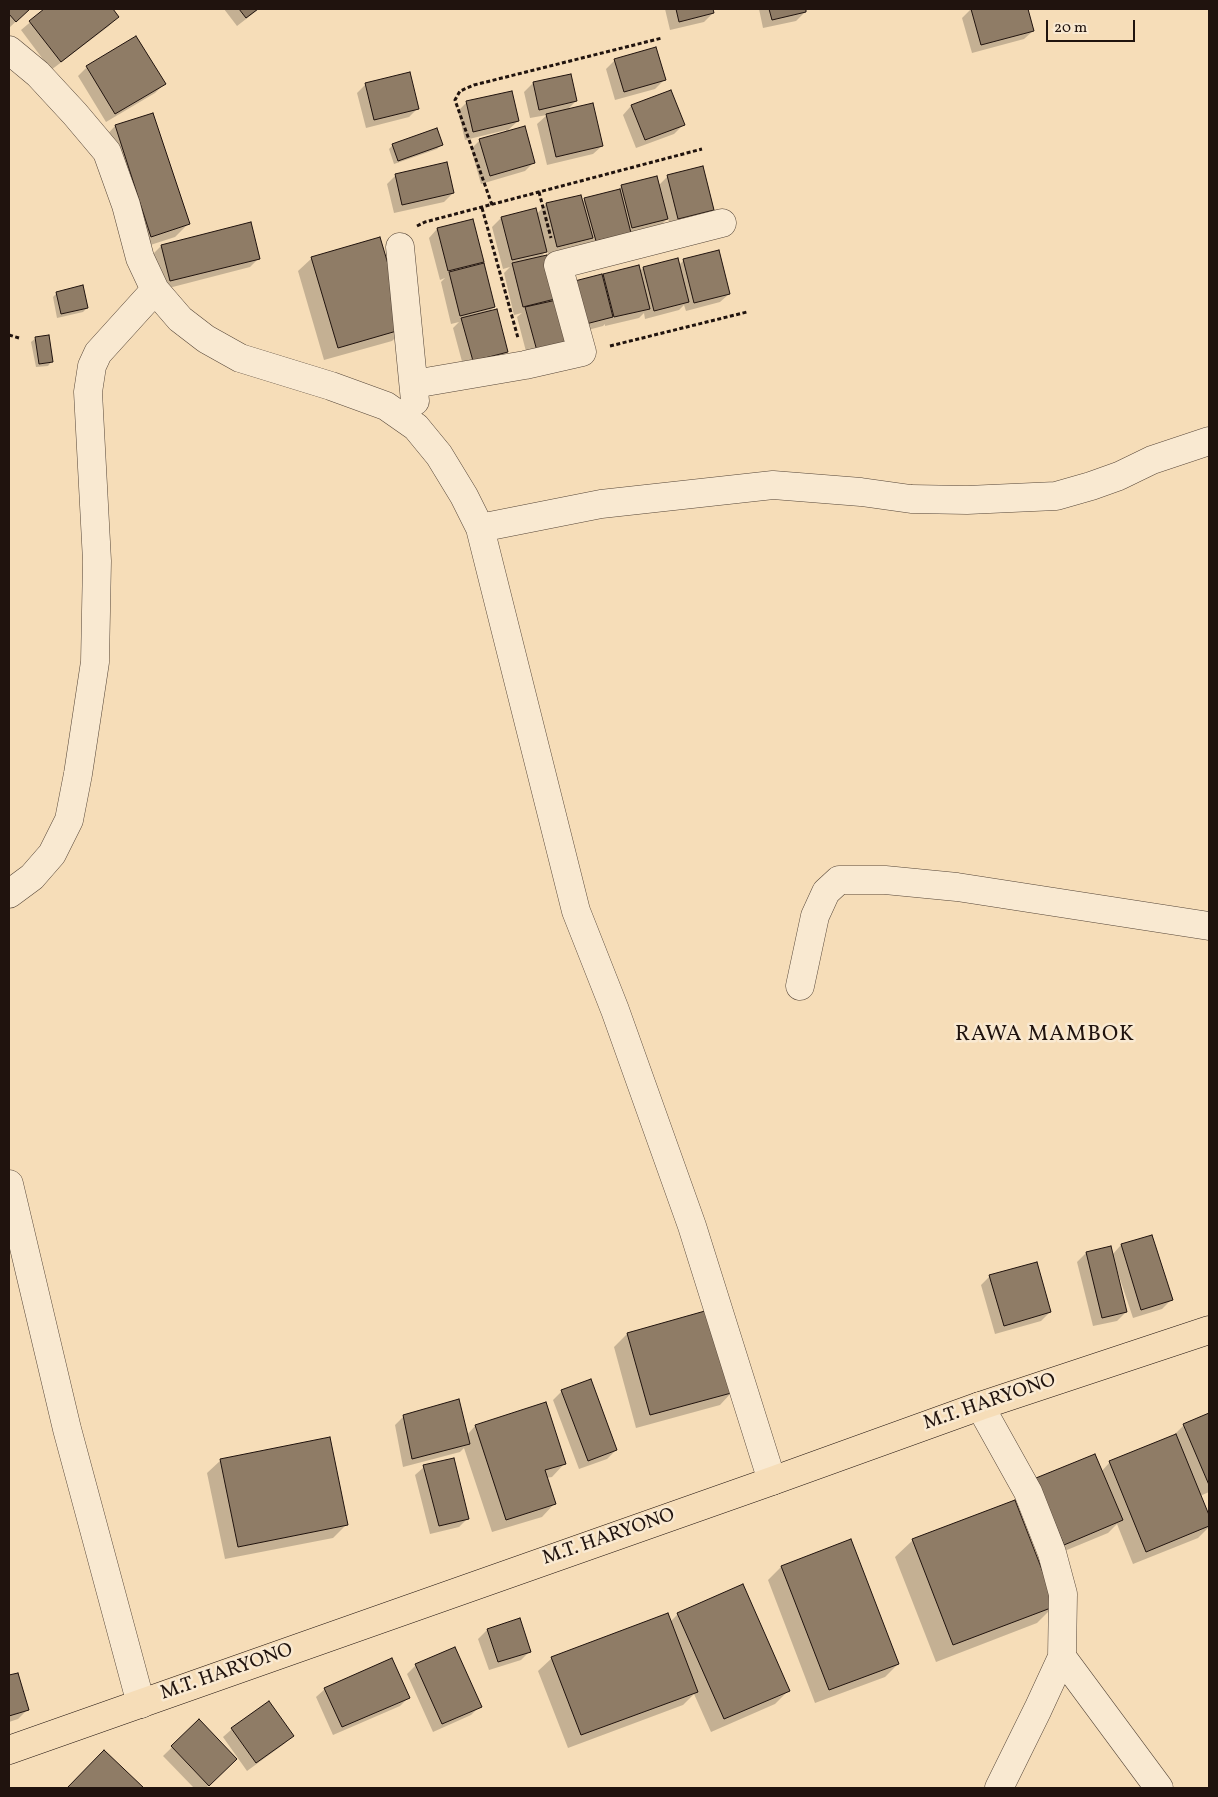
<!DOCTYPE html>
<style>
body{margin:0}
#map{position:relative;width:1218px;height:1797px;overflow:hidden;background:#f6ddb8;font-family:Vollkorn,serif}
canvas{display:block}
.frame{position:absolute;inset:0;border:10px solid #20130e;pointer-events:none}
.scale{position:absolute;left:1046px;top:20px;width:89px;height:22px;box-sizing:border-box;border:2px solid #20130e;border-top:0;padding-left:6px;font-size:15px;line-height:18px;white-space:nowrap;color:#20130e;-webkit-text-stroke:4px #f9e9d1;paint-order:stroke}
</style>
<div id="map">
<canvas width="1218" height="1797"></canvas>
<div class="frame"></div>
<div class="scale">20 m</div>
</div>
<script>
const context = document.querySelector('canvas').getContext('2d');
context.lineJoin = 'round';
function fillPath(path, color) {
  context.fillStyle = color;
  context.fill(path, 'evenodd');
}
function toPath(rows) {
  const path = new Path2D();
  for (const r of rows) {
    path.moveTo(r[0], r[1]);
    for (let i = 2; i < r.length; i += 2) path.lineTo(r[i], r[i + 1]);
  }
  return path;
}
function strokePath(path, color, width, dash) {
  context.strokeStyle = color;
  context.lineWidth = width;
  context.lineCap = dash ? 'butt' : 'round';
  context.setLineDash(dash || []);
  context.stroke(path);
}
function write(font, color, halo, rows, align = 'center') {
  context.font = font + ' Vollkorn,serif';
  context.lineWidth = 5;
  context.setLineDash([]);
  context.textBaseline = 'middle';
  context.strokeStyle = halo;
  context.fillStyle = color;
  for (const [text, x, y, turn = 0] of rows) {
    context.save();
    context.translate(x, y);
    context.rotate((+turn || 0) * Math.PI / 180);
    context.textAlign = isNaN(turn) ? turn : align;
    if (halo) context.strokeText(text, 0, 0);
    context.fillText(text, 0, 0);
    context.restore();
  }
}
fillPath(toPath([
 [9,9,29,9,9,28],
 [46,9,111,9,117,17,109,26,51,70,21,30],
 [224,9,259,9,237,26],
 [665,9,712,9,713,13,704,22,670,30],
 [759,9,804,9,805,12,796,21,763,28],
 [971,9,1027,9,1033,31,1024,39,972,53,962,18],
 [615,60,664,80,655,89,615,100,606,69],
 [87,67,164,84,155,93,106,122,78,76],
 [570,75,576,101,567,110,602,146,593,154,547,165,537,124,547,115,530,118,524,92,533,83],
 [366,84,418,108,409,117,366,128,357,93],
 [670,92,683,125,674,134,636,148,623,115,631,106],
 [467,102,518,121,506,132,506,130,465,140,458,111],
 [152,114,188,224,175,237,138,249,102,140,115,126],
 [480,140,534,162,525,171,481,184,471,149],
 [393,145,441,145,437,149,394,164,389,149],
 [396,175,453,193,444,202,394,213,387,184],
 [668,176,713,210,704,219,670,227,668,218,658,228,587,249,585,244,582,247,548,255,547,250,540,258,567,284,638,267,639,272,643,268,678,260,679,265,684,260,729,294,720,302,686,311,684,305,679,310,645,319,644,313,639,318,605,326,605,324,603,326,569,335,528,359,517,317,522,313,514,315,504,273,510,267,503,269,492,227,501,218,535,210,536,215,546,204,581,196,582,202,585,199,617,191,622,186,658,186],
 [250,223,259,258,250,267,161,290,152,255,161,246],
 [437,229,482,262,478,266,494,307,489,312,507,352,498,361,464,369,453,328,459,322,451,324,441,282,445,278,440,280,429,238],
 [312,258,405,328,392,341,324,360,298,271],
 [57,293,87,308,83,312,57,318,53,297],
 [36,338,52,361,48,366,36,367,31,342],
 [1121,1245,1171,1300,1162,1309,1133,1318,1117,1270,1115,1270,1126,1312,1117,1321,1093,1326,1077,1262,1086,1253,1112,1255],
 [990,1276,1050,1312,1041,1321,995,1334,981,1285],
 [711,1311,733,1391,720,1405,636,1428,614,1347,627,1334],
 [590,1381,616,1450,607,1459,579,1469,553,1400,562,1391],
 [545,1404,565,1463,552,1477,546,1478,555,1503,542,1517,492,1532,464,1448,460,1452,403,1467,395,1425,404,1416,467,1435,475,1426],
 [1209,1415,1209,1492,1200,1496,1209,1518,1209,1527,1198,1538,1133,1564,1117,1524,1108,1533,1050,1557,1023,1493,1101,1472,1110,1462,1176,1435,1175,1434,1184,1425],
 [221,1460,347,1524,333,1538,225,1559,207,1473],
 [424,1467,468,1518,459,1527,430,1534,415,1475],
 [851,1540,898,1664,885,1677,815,1703,768,1580,781,1567],
 [913,1540,1054,1606,1037,1623,936,1662,895,1557],
 [678,1614,788,1691,775,1704,711,1732,694,1694,683,1705,568,1748,538,1671,552,1658,670,1622],
 [519,1620,530,1651,521,1660,489,1670,478,1639,487,1630],
 [416,1665,480,1706,471,1715,433,1732,407,1674],
 [17,1674,27,1710,18,1719,9,1722,9,1677],
 [325,1689,409,1697,400,1706,333,1735,316,1697],
 [199,1721,235,1759,206,1788,194,1788,163,1756],
 [232,1729,292,1736,284,1744,247,1771,223,1737],
 [104,1752,142,1788,68,1788]
]), '#0003');
const building = toPath([
 [9,9,30,9,16,22,9,14,9,9],
 [44,9,113,9,119,17,61,62,29,21,44,9],
 [239,9,258,9,246,18,239,9],
 [676,9,713,9,714,13,679,22,676,9],
 [769,9,806,9,806,12,772,20,769,9],
 [971,9,1028,9,1034,31,981,45,971,9],
 [136,36,166,84,115,114,86,66,136,36],
 [656,47,666,80,624,92,614,59,656,47],
 [410,72,419,109,374,120,365,83,410,72],
 [571,74,577,101,539,110,533,82,571,74],
 [671,90,685,125,645,140,631,105,671,90],
 [512,91,519,121,473,132,466,101,512,91],
 [593,103,603,146,556,157,546,114,593,103],
 [153,113,190,224,151,237,115,125,153,113],
 [525,126,535,163,490,176,479,139,525,126],
 [437,128,443,145,398,161,392,144,437,128],
 [447,162,454,193,402,205,395,174,447,162],
 [703,166,714,210,678,219,667,175,703,166],
 [657,176,668,219,632,228,621,185,657,176],
 [620,189,631,233,596,241,584,198,620,189],
 [581,195,593,238,557,247,546,203,581,195],
 [536,208,547,252,512,260,501,217,536,208],
 [473,219,484,262,448,271,437,228,473,219],
 [251,222,260,259,170,281,161,245,251,222],
 [380,237,407,328,338,348,311,257,380,237],
 [719,250,730,294,694,303,683,259,719,250],
 [547,255,559,298,523,307,512,263,547,255],
 [678,258,689,302,654,311,643,267,678,258],
 [484,263,495,307,460,316,449,272,484,263],
 [639,265,650,309,614,317,603,274,639,265],
 [602,274,613,317,578,326,567,283,602,274],
 [83,285,88,308,61,314,56,292,83,285],
 [561,299,572,342,537,351,525,307,561,299],
 [497,309,508,352,473,361,461,318,497,309],
 [49,335,53,362,39,364,35,337,49,335],
 [1152,1235,1173,1300,1141,1310,1121,1244,1152,1235],
 [1111,1246,1127,1312,1102,1318,1086,1252,1111,1246],
 [1037,1262,1051,1312,1004,1326,989,1275,1037,1262],
 [712,1309,735,1392,650,1415,627,1333,712,1309],
 [591,1379,617,1450,588,1461,561,1390,591,1379],
 [459,1399,470,1444,412,1459,403,1415,459,1399],
 [546,1402,566,1464,545,1470,556,1504,506,1520,475,1425,546,1402],
 [1209,1413,1209,1485,1183,1424,1209,1413],
 [1176,1434,1209,1515,1209,1526,1146,1552,1109,1461,1176,1434],
 [330,1437,348,1525,238,1547,220,1459,330,1437],
 [1095,1454,1123,1520,1064,1545,1036,1478,1095,1454],
 [454,1458,469,1519,439,1526,423,1465,454,1458],
 [1015,1500,1056,1606,953,1645,912,1539,1015,1500],
 [851,1539,899,1664,829,1690,781,1566,851,1539],
 [743,1584,790,1691,724,1719,677,1613,743,1584],
 [668,1613,698,1692,581,1735,551,1657,668,1613],
 [520,1618,531,1652,498,1662,487,1629,520,1618],
 [455,1647,482,1707,442,1724,415,1664,455,1647],
 [392,1658,410,1698,342,1727,324,1688,392,1658],
 [18,1673,29,1710,9,1716,9,1675,18,1673],
 [269,1701,294,1736,256,1763,231,1728,269,1701],
 [199,1719,237,1759,209,1786,171,1746,199,1719],
 [104,1750,144,1788,67,1788,104,1750]
]);
fillPath(building, '#8f7c66');
strokePath(building, '#20130e', 1);
const minor = toPath([
 [9,50,38,74,75,114,107,152,126,205,140,258,155,290,180,319,206,339,240,358,331,386,386,406,416,427,439,455,464,496,480,528,576,911,615,1010,692,1226,772,1481],
 [400,247,415,401],
 [414,384,525,365,582,352,558,265,722,223],
 [480,528,601,504,773,485,861,492,911,499,967,500,1056,496,1091,486,1119,476,1152,460,1209,441],
 [9,894,32,877,52,854,69,820,78,774,95,662,97,561,88,392,92,366,98,353,155,290],
 [800,986,815,916,826,892,839,880,885,880,957,887,1209,926],
 [9,1184,67,1429,141,1704],
 [980,1406,1028,1492,1052,1553,1063,1594,1062,1657,1038,1709,999,1788],
 [1062,1657,1159,1788]
]);
const trunk = toPath([
 [9,1750,772,1481,980,1406,1209,1330]
]);
strokePath(minor, '#564638', 29);
strokePath(trunk, '#20130e', 29);
strokePath(toPath([
 [539,192,551,238],
 [492,205,455,100,460,91,474,85,662,38],
 [482,208,518,338],
 [417,226,425,222,702,149],
 [9,335,19,338],
 [610,346,747,312]
]), '#20130e', 3, [4, 2.5]);
strokePath(minor, '#f9e9d1', 28);
strokePath(trunk, '#f6ddb8', 28);
write('20px', '#20130e', '#f9e9d1', [
 ["M.T. HARYONO",990,1403,-19],
 ["M.T. HARYONO",609,1538,-19],
 ["M.T. HARYONO",227,1673,-19]
]);
context.letterSpacing = '1px';
write('22px', '#20130e', '#f9e9d1', [
 ["RAWA MAMBOK",1045,1036]
]);
context.letterSpacing = '0px';
</script>
